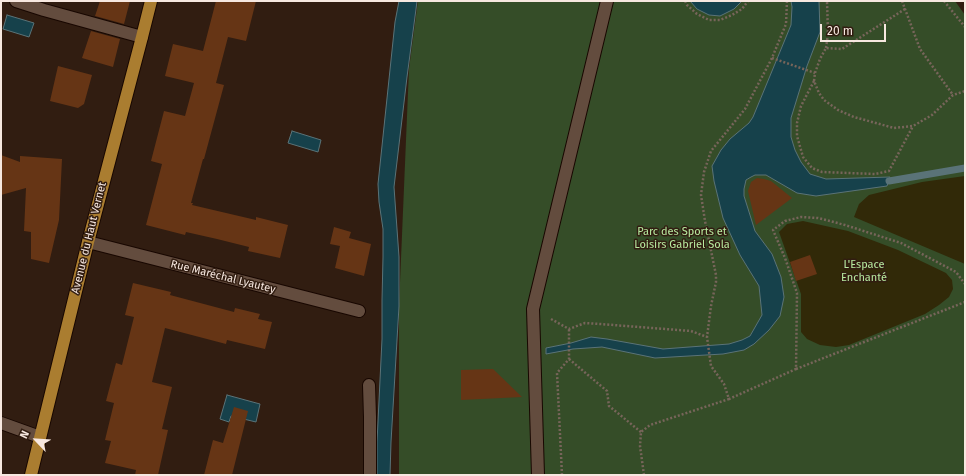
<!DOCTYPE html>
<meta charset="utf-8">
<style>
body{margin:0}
#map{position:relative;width:966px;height:476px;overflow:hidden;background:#311d11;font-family:"Fira Sans",sans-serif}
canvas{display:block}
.frame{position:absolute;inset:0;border:2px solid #f7e8e0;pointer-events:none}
.north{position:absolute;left:16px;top:420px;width:40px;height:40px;-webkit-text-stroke:3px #311d11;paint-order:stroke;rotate:295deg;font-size:11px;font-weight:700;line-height:16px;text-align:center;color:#f7e8e0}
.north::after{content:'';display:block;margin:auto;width:14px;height:18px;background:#f7e8e0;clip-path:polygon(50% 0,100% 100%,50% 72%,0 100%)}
.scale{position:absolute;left:820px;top:24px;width:66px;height:18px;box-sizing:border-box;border:2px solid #f7e8e0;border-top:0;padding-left:5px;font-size:12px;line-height:14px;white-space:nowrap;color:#f7e8e0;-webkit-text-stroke:3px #311d11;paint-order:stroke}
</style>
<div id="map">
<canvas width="966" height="476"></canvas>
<div class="frame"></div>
<div class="north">N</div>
<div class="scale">20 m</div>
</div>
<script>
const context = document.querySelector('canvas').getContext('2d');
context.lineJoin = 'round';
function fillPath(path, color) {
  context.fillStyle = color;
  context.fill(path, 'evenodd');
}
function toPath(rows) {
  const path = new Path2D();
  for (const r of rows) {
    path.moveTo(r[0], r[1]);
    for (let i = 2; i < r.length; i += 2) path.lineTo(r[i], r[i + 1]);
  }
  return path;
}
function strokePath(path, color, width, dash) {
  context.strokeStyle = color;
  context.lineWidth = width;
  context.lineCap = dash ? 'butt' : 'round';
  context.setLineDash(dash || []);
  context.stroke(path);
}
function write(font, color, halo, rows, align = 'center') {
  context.font = font + ' "Fira Sans",sans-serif';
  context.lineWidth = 3;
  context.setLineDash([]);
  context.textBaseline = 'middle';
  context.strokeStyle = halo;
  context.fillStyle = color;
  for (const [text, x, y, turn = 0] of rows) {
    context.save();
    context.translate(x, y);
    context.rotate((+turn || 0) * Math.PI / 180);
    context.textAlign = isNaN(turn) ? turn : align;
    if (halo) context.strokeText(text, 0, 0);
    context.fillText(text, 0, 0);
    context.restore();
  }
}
fillPath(toPath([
 [418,1,955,1,965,15,965,475,399,475,399,306,409,69]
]), '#354d28');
fillPath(toPath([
 [965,176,965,264,854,217,859,204,869,195,922,182],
 [803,221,848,231,898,250,946,273,952,280,953,289,949,297,939,305,925,314,849,345,836,347,820,345,807,339,801,332,801,294,779,232,787,224]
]), '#312908');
const water = toPath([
 [399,1,417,1,416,9,407,77,394,187,399,257,399,306,391,442,390,475,377,475,377,442,382,339,382,300,383,257,383,229,379,202,378,184,395,22,399,1],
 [690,1,742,1,734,9,720,16,709,15,697,9,690,1],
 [791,1,819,1,820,32,807,66,791,118,791,137,795,150,801,162,810,174,826,179,890,177,887,186,816,196,797,193,766,175,755,175,751,177,746,180,744,189,744,196,755,231,772,254,781,277,784,297,780,316,769,330,754,344,744,350,723,354,655,358,602,347,573,349,546,354,546,348,571,343,591,337,607,339,663,349,729,344,742,340,750,336,762,315,759,286,740,255,723,218,714,181,712,166,721,150,730,139,749,123,753,117,791,25,792,7,791,1],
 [7,15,34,23,29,37,3,29,7,15],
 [292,131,321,140,318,152,288,143,292,131],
 [227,395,260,404,256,422,231,416,229,422,220,419,227,395]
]);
fillPath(water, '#16414b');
strokePath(water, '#5a7378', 1);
strokePath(toPath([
 [889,181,965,168]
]), '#5a7378', 7);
fillPath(toPath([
 [100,1,130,1,124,24,95,16],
 [216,1,256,1,246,41,228,37,216,83,224,85,204,159,203,159,191,203,193,203,192,205,256,220,256,217,288,225,280,258,248,251,249,247,217,239,186,232,185,235,146,225,162,164,151,161,164,111,185,116,194,83,165,76,173,44,203,51],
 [91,31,120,39,113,67,82,58],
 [58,66,92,75,84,104,78,108,50,101],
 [1,155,20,162,20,156,62,159,59,220,49,263,31,259,31,232,24,231,26,188,1,195],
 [757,178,764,179,771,181,792,198,756,225,748,191,751,182],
 [334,227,351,232,349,238,371,244,364,276,335,268,340,246,330,244],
 [810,255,817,274,796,281,790,262],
 [133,283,171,292,170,295,234,312,235,308,260,314,258,319,272,322,265,349,227,340,226,344,165,328,152,382,172,387,162,429,168,430,158,475,135,475,136,470,105,463,111,441,105,440,114,403,106,401,116,363,122,365,134,317,125,315],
 [493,369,522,397,461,400,461,370],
 [234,407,248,411,232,475,204,475,213,440,223,443]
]), '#663515');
const minor = toPath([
 [16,1,44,10,142,37],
 [88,242,359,311],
 [369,385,370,417,370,475],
 [1,423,40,437],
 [538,475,533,309,607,1]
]);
const major = toPath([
 [31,475,88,242,142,37,151,1]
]);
strokePath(minor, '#180700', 14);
strokePath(major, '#180700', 14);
strokePath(toPath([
 [685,1,687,5,697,14,709,20,720,20,732,15,742,9,748,1],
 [787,1,786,24,772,58,745,109,711,151,704,172,701,195,705,221,716,275,716,282,711,306,707,337,711,366,724,384,729,399,796,369,797,293,785,258,773,230,785,221,801,217,818,218,845,225,901,243,956,272,965,284],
 [902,1,920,49,953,95],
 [944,1,965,27],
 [905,9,842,49,826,48,820,59,815,73,814,81,819,93,824,100,838,110,854,117,894,128,913,126,932,115,953,95,965,91],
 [826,48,828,34,827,1],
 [772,58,815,73],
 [814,81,801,106,797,123,797,136,803,157,812,168,822,172,875,174,889,171,913,126],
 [551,319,569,329,585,323,600,324,691,331,707,337],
 [569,359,607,391,609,406,641,432],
 [796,369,965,302],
 [562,475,557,373,569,359,569,329],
 [644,475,640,446,641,432,650,425,729,399]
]), '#77655a', 2.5, [2, 2]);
strokePath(minor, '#634c3e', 12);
strokePath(major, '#aa7d30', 12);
write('11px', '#b7ea9f', '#311d11', [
 ["Parc des Sports et",682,232],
 ["Loisirs Gabriel Sola",682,245],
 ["L'Espace",864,265],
 ["Enchanté",864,278]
]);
write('11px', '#f7e8e0', '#311d11', [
 ["Avenue du Haut Vernet",89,238,-76],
 ["Rue Maréchal Lyautey",223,277,14]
]);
</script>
